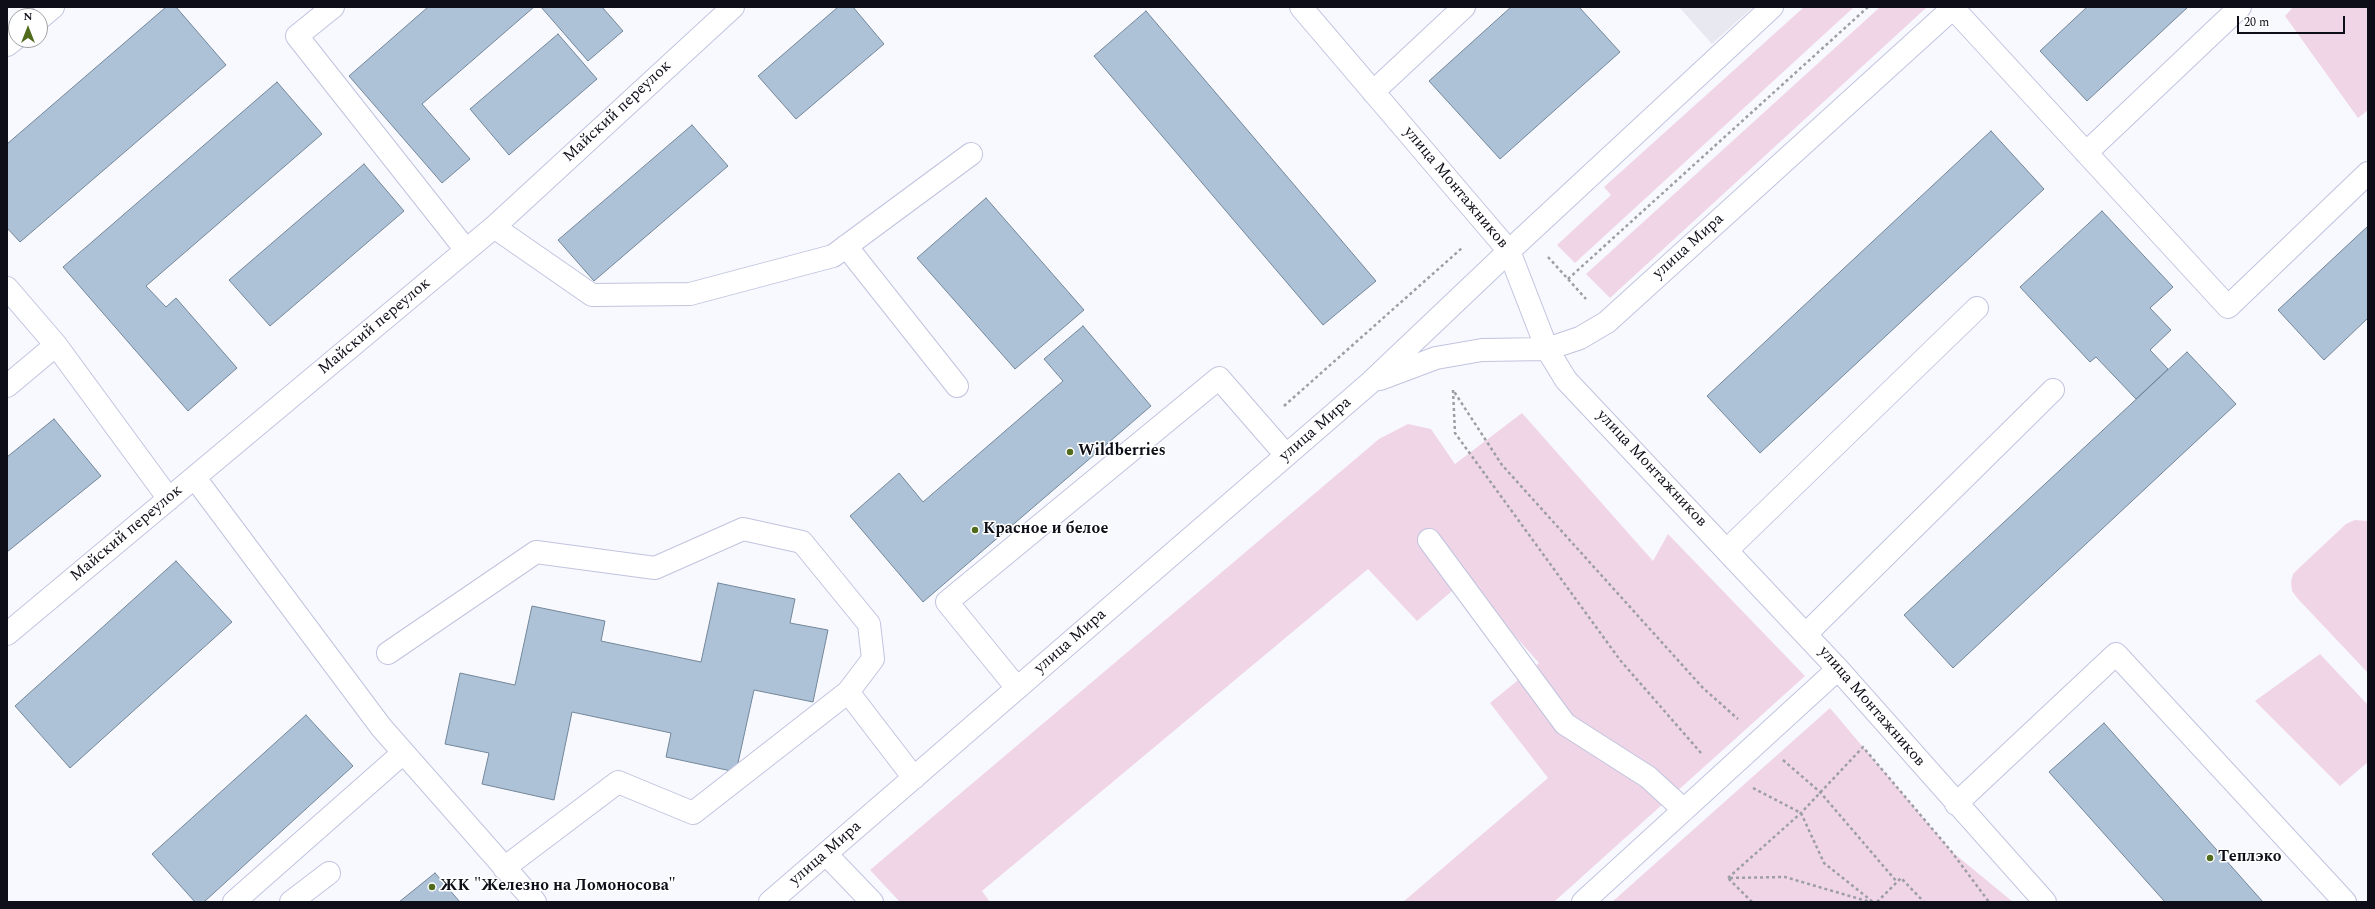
<!DOCTYPE html>
<meta charset="utf-8">
<style>
body{margin:0}
#map{position:relative;width:2375px;height:909px;overflow:hidden;background:#f8f9ff;font-family:Spectral,serif}
canvas{display:block}
.frame{position:absolute;inset:0;border:8px solid #0d0e17;pointer-events:none}
.north{position:absolute;left:8px;top:8px;width:40px;height:40px;box-sizing:border-box;background:#fff;border:1px solid #9e9fa2;border-radius:50%;rotate:0deg;font-size:11px;font-weight:700;line-height:16px;text-align:center;color:#0d0e17}
.north::after{content:'';display:block;margin:auto;width:14px;height:18px;background:#516b1d;clip-path:polygon(50% 0,100% 100%,50% 72%,0 100%)}
.scale{position:absolute;left:2237px;top:16px;width:108px;height:18px;box-sizing:border-box;border:2px solid #0d0e17;border-top:0;padding-left:5px;font-size:12px;line-height:14px;white-space:nowrap;color:#0d0e17;-webkit-text-stroke:3px #fff;paint-order:stroke}
</style>
<div id="map">
<canvas width="2375" height="909"></canvas>
<div class="frame"></div>
<div class="north">N</div>
<div class="scale">20 m</div>
</div>
<script>
const context = document.querySelector('canvas').getContext('2d');
context.lineJoin = 'round';
function fillPath(path, color) {
  context.fillStyle = color;
  context.fill(path, 'evenodd');
}
function toPath(rows) {
  const path = new Path2D();
  for (const r of rows) {
    path.moveTo(r[0], r[1]);
    for (let i = 2; i < r.length; i += 2) path.lineTo(r[i], r[i + 1]);
  }
  return path;
}
function strokePath(path, color, width, dash) {
  context.strokeStyle = color;
  context.lineWidth = width;
  context.lineCap = dash ? 'butt' : 'round';
  context.setLineDash(dash || []);
  context.stroke(path);
}
function write(font, color, halo, rows, align = 'center') {
  context.font = font + ' Spectral,serif';
  context.lineWidth = 3;
  context.setLineDash([]);
  context.textBaseline = 'middle';
  context.strokeStyle = halo;
  context.fillStyle = color;
  for (const [text, x, y, turn = 0] of rows) {
    context.save();
    context.translate(x, y);
    context.rotate((+turn || 0) * Math.PI / 180);
    context.textAlign = isNaN(turn) ? turn : align;
    if (halo) context.strokeText(text, 0, 0);
    context.fillText(text, 0, 0);
    context.restore();
  }
}
fillPath(toPath([
 [1679,7,1753,7,1712,44]
]), '#e8e9f0');
fillPath(toPath([
 [1804,7,1854,7,1575,263,1557,245,1611,195,1604,187],
 [1880,7,1927,7,1610,298,1586,274],
 [2293,7,2368,7,2368,110,2358,118,2285,16],
 [1522,413,1653,561,1668,534,1805,676,1554,902,1403,902,1548,778,1490,703,1539,663,1465,580,1417,621,1368,569,982,891,990,902,900,902,870,870,1379,439,1408,424,1431,429,1455,464],
 [2355,520,2368,521,2368,673,2298,599,2292,591,2291,582,2293,574,2299,568,2346,524],
 [2320,654,2368,705,2368,762,2340,786,2255,701],
 [1830,708,1951,851,2013,902,1612,902]
]), '#f0d5e7');
const building = toPath([
 [166,7,176,7,226,65,20,242,7,228,7,144,166,7],
 [428,7,534,7,422,104,470,159,442,183,349,76,428,7],
 [541,7,602,7,623,31,588,61,541,7],
 [838,7,853,7,884,44,796,119,758,76,838,7],
 [1511,7,1579,7,1620,52,1500,159,1429,81,1511,7],
 [2087,7,2188,7,2087,101,2040,51,2087,7],
 [1146,11,1376,281,1323,325,1094,56,1146,11],
 [558,34,597,79,509,155,470,109,558,34],
 [277,82,322,134,146,286,166,307,176,298,237,368,188,411,63,267,277,82],
 [692,125,728,166,594,281,558,240,692,125],
 [1991,131,2044,189,1760,453,1707,396,1991,131],
 [364,164,404,211,270,326,229,280,364,164],
 [986,198,1084,310,1015,369,917,258,986,198],
 [2102,211,2173,287,2150,308,2171,330,2150,350,2168,369,2136,399,2096,357,2090,362,2020,287,2102,211],
 [2368,226,2368,318,2324,360,2278,310,2368,226],
 [1083,326,1151,406,923,602,850,516,899,473,923,502,1063,381,1044,359,1083,326],
 [2187,352,2236,404,1953,668,1904,615,2187,352],
 [54,419,101,476,7,552,7,457,54,419],
 [176,561,232,622,70,768,15,706,176,561],
 [718,583,795,599,790,623,828,630,813,702,754,690,736,772,666,757,671,733,572,712,554,800,482,784,489,753,445,744,460,673,515,685,532,606,605,621,601,641,701,662,718,583],
 [306,715,353,766,204,902,195,902,152,854,306,715],
 [2104,723,2263,902,2165,902,2049,772,2104,723],
 [435,873,460,902,399,902,435,873]
]);
fillPath(building, '#adc2d6');
strokePath(building, '#738699', 1);
const minor = toPath([
 [333,7,297,36,466,250],
 [1301,7,1509,251,1547,349,1566,380,1838,669,2045,902],
 [1953,8,2228,307,2368,173],
 [40,18,53,7],
 [7,45,16,38],
 [1373,92,1464,7],
 [2086,153,2240,7],
 [494,227,592,295,690,294,833,256,971,154],
 [846,246,957,386],
 [7,288,56,345],
 [1380,379,1436,358,1482,350,1547,349,1580,338,1607,322,1954,7],
 [7,386,56,345,169,499],
 [195,478,381,727,535,902],
 [1429,540,1565,724,1648,777,1684,810],
 [1727,550,1977,308],
 [7,634,494,227,733,7],
 [1806,634,2053,390],
 [388,653,536,552,655,568,743,529,802,542,869,624,873,659,848,692,914,778],
 [1017,688,947,602,1219,378,1286,455],
 [1956,804,2116,654,2345,902],
 [826,854,872,902],
 [504,868,618,782,693,813,848,692],
 [234,902,403,753],
 [291,902,329,873],
 [770,902,1371,382,1509,251,1772,7],
 [1583,902,1838,669]
]);
strokePath(minor, '#c0c4de', 24);
strokePath(toPath([
 [1548,257,1586,299],
 [1568,279,1868,7],
 [1284,406,1462,248],
 [1701,753,1620,660,1455,433,1453,390,1502,465,1703,688,1738,719],
 [1783,760,1820,792,1897,882],
 [1753,788,1801,813,1824,863,1873,902],
 [1728,878,1801,813,1863,747,1951,851,1989,902],
 [1752,902,1728,878,1785,877,1870,902],
 [1877,902,1901,878,1924,902]
]), '#9d9ea5', 2.5, [3, 3]);
strokePath(minor, '#fff', 22);
for (const [x, y, r, color] of [
 [1070,452,4,"#516b1d"],
 [975,530,4,"#516b1d"],
 [2210,858,4,"#516b1d"],
 [432,887,4,"#516b1d"]
]) {
  const dot = new Path2D();
  dot.arc(x, y, r, 0, 2 * Math.PI);
  context.fillStyle = color;
  context.fill(dot);
  strokePath(dot, '#fff', 1.5);
}
write('16px', '#0d0e17', '#fff', [
 ["Майский переулок",618,112,-43],
 ["улица Монтажников",1455,188,50],
 ["улица Мира",1689,247,-42],
 ["Майский переулок",375,327,-40],
 ["улица Мира",1316,430,-41],
 ["улица Монтажников",1651,469,47],
 ["Майский переулок",127,534,-40],
 ["улица Мира",1071,642,-41],
 ["улица Монтажников",1871,707,49],
 ["улица Мира",826,854,-41]
]);
write('bold 16px', '#0d0e17', '#fff', [
 ["Wildberries",1078,452],
 ["Красное и белое",983,530],
 ["Теплэко",2218,858],
 ["ЖК \"Железно на Ломоносова\"",440,887]
], 'left');
</script>
